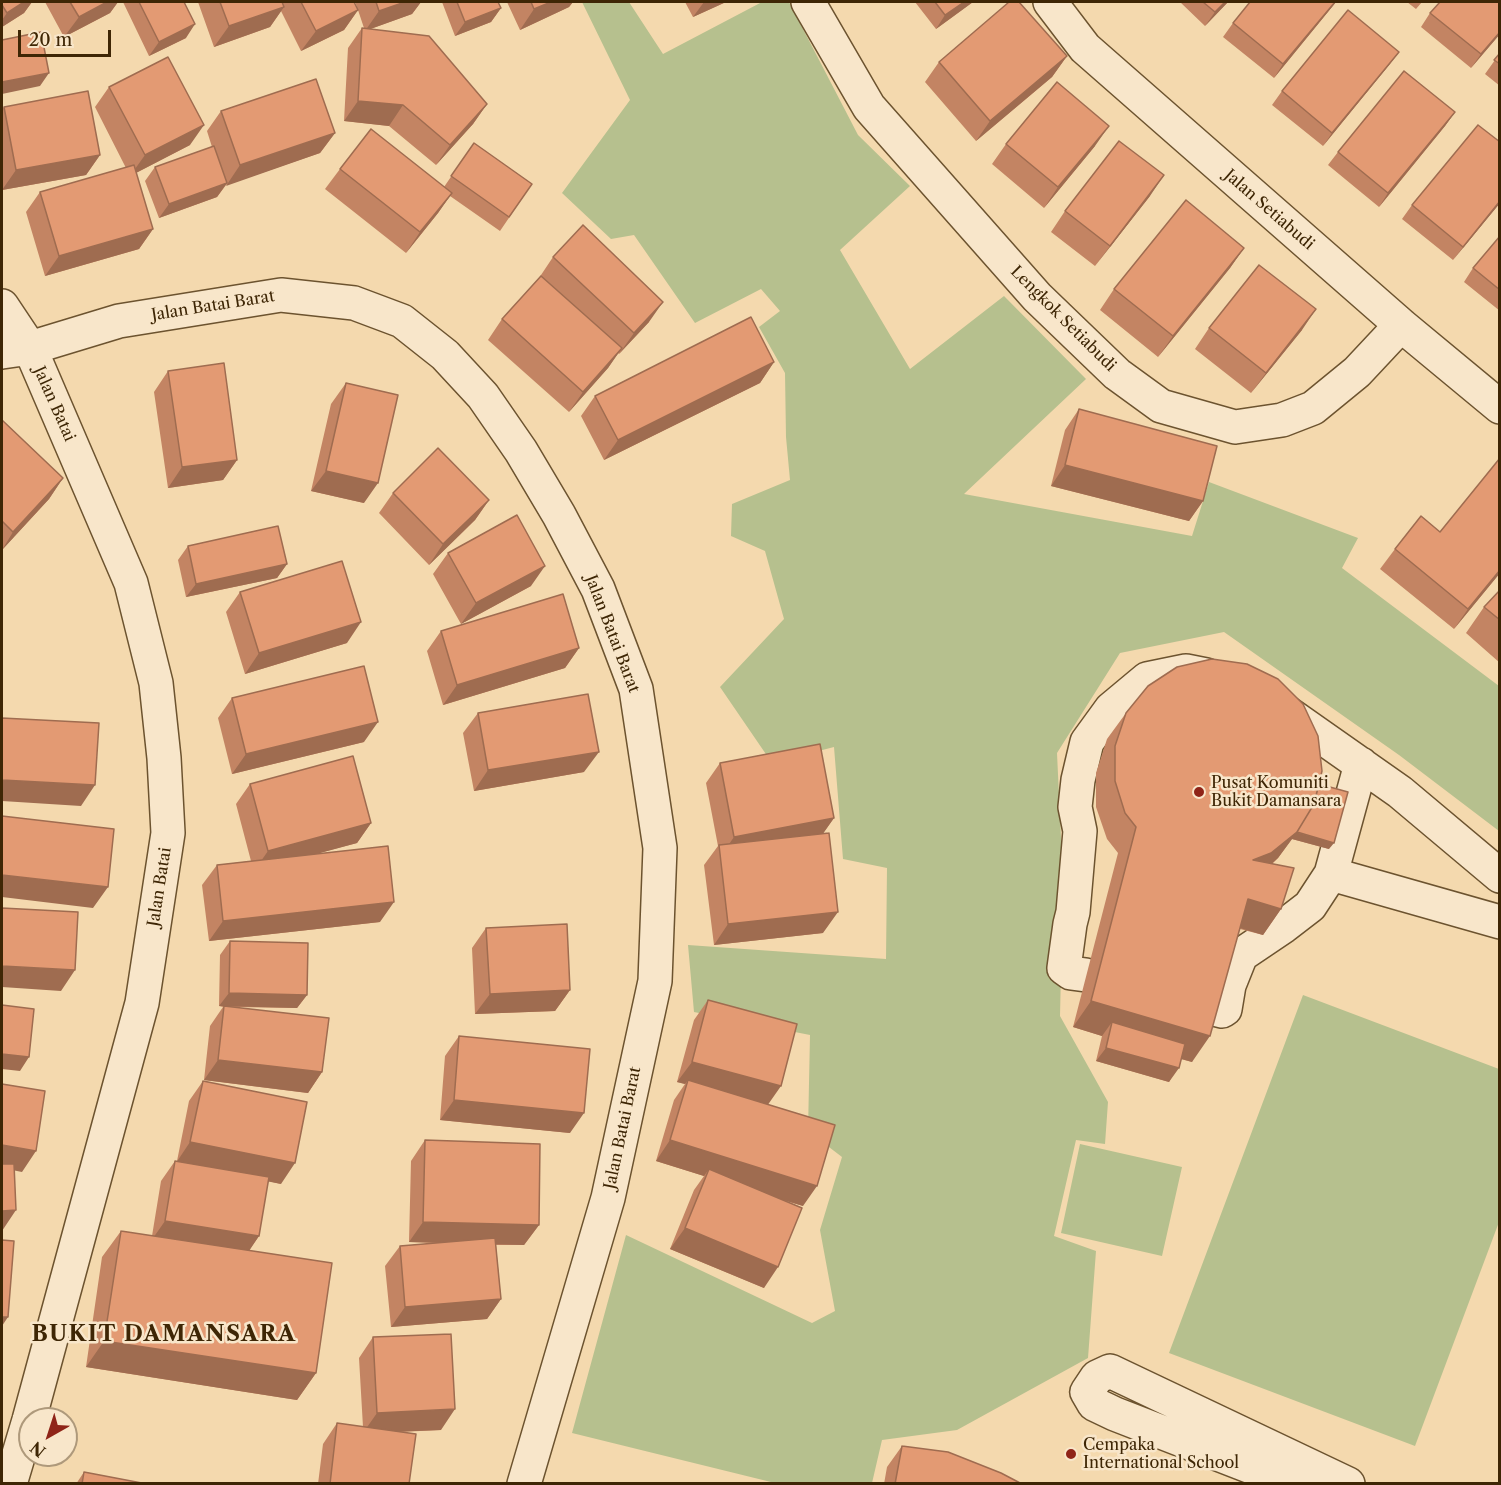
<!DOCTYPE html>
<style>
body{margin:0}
#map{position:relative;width:1501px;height:1485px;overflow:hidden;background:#f4d9ae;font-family:"Libre Caslon Text",serif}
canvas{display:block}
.frame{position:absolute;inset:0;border:3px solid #3e2605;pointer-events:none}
.north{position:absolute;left:18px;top:1407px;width:60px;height:60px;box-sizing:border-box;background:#f8e6ca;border:2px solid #ae997b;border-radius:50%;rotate:219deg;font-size:16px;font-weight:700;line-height:24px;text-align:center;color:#3e2605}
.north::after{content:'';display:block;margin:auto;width:21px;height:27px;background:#8f2418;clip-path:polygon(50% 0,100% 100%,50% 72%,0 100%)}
.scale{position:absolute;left:18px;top:30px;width:93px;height:27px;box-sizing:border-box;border:3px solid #3e2605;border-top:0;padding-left:8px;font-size:18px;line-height:21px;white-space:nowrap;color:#3e2605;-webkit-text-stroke:4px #f8e6ca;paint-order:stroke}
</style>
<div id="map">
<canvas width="1501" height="1485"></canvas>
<div class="frame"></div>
<div class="north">N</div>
<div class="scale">20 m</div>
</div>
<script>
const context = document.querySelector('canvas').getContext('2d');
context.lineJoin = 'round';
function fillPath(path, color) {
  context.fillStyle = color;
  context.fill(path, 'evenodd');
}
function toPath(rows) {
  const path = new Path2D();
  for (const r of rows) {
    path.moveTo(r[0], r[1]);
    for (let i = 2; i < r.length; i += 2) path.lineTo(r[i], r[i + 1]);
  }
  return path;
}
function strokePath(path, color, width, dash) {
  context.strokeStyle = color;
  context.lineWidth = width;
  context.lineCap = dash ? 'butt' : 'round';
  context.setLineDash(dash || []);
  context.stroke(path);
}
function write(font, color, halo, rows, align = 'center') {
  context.font = font + ' "Libre Caslon Text",serif';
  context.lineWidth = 5;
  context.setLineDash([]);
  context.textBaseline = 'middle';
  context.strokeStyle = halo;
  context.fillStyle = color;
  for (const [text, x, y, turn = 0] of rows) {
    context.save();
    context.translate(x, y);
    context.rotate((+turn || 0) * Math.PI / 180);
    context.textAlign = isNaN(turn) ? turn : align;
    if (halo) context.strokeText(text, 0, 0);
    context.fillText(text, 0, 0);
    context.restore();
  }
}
fillPath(toPath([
 [582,2,629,2,663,54,762,2,789,2,858,135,910,186,840,250,910,369,1004,296,1086,379,964,494,1192,536,1209,482,1358,538,1342,568,1499,686,1499,831,1399,755,1224,632,1120,653,1057,753,1063,881,1060,1016,1108,1102,1105,1144,1076,1140,1054,1236,1096,1251,1088,1358,957,1430,882,1440,872,1483,775,1483,572,1433,626,1235,812,1323,835,1311,820,1230,842,1157,808,1131,810,1035,694,1012,688,945,886,959,887,868,843,859,834,747,772,763,720,687,784,619,765,551,731,536,732,504,790,480,786,437,785,373,759,327,780,311,761,289,695,323,634,235,611,239,562,193,630,100],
 [1303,995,1499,1069,1499,1222,1415,1446,1169,1353],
 [1080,1144,1182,1167,1162,1256,1061,1233]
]), '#b6c08e');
const minor = toPath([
 [808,2,869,107,1037,297,1117,374,1161,406,1235,427,1282,420,1313,408,1357,372,1401,325],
 [1050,2,1085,48,1401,325,1500,407],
 [2,306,30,348,131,583,156,683,164,758,168,833,142,1003,29,1420,10,1484],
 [2,352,30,348,119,321,281,295,354,303,402,321,445,355,483,396,521,451,559,515,598,589,636,689,660,848,655,981,608,1198,524,1484],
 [1279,707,1400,792,1500,876],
 [1331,874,1500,922],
 [1086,975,1071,973,1064,968,1070,924,1073,912,1080,831,1075,807,1078,780,1087,742,1111,709,1147,679,1186,671,1206,675],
 [1214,1009,1222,1011,1225,1009,1229,985,1241,955,1284,926,1310,906,1331,874,1361,764],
 [1295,1484,1115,1414,1094,1404,1087,1392,1097,1377,1110,1371,1348,1484]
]);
strokePath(minor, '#6c532f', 36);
strokePath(minor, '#f8e6ca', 33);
fillPath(toPath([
 [2,2,32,2,24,13,2,27],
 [45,2,118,2,110,13,64,37],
 [123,2,184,2,186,38,149,56],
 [198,2,354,2,357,7,355,2,421,2,412,14,370,29,487,104,473,124,436,165,389,126,344,121,348,48,362,28,364,28,358,10,344,30,301,51,281,11,270,27,214,47],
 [442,2,498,2,501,8,491,22,455,36],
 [507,2,573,2,569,7,520,30],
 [685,2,726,2,693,17],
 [915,2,973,2,936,29],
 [1180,2,1228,2,1205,26],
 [1250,2,1336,2,1274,78,1223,37,1233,23],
 [1407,2,1422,2,1416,9],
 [1500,2,1500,34,1471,68,1421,27,1430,13],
 [1399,52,1389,65,1323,146,1272,105,1282,91],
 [1500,53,1500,86,1485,74],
 [1067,56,1052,77,976,141,925,82,939,62],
 [109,87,190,145,136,173,153,229,139,249,45,276,26,212,40,192,126,168,95,107],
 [4,107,100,155,86,175,2,190,2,110],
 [221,111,335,133,320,153,226,185,217,197,159,218,145,181,155,167,212,147,207,131],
 [1455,112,1445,126,1379,207,1328,165,1338,152],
 [1500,142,1500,203,1453,260,1402,219,1412,205],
 [474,143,532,184,500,231,450,196,438,213,406,253,325,189,340,169,444,187],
 [1006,144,1095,146,1044,208,992,164],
 [1150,196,1095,266,1051,232,1065,211],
 [1500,236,1500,311,1464,282,1473,268],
 [1244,248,1230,268,1158,357,1100,310,1114,289],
 [553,257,649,322,619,354,618,353,608,368,569,412,488,340,502,319,539,278],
 [1209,328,1302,330,1251,393,1195,349],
 [774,362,760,383,604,460,581,416,595,396],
 [168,371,237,460,223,480,168,488,154,392],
 [346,383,364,503,311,491,331,404],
 [1079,409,1203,501,1189,521,1051,486,1065,430],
 [2,420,63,478,49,499,2,550],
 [1500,458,1500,573,1454,629,1380,569,1395,549,1440,532],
 [393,493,489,500,475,520,429,565,379,513],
 [188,546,287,564,277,578,186,597,178,560],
 [448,553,531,586,461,624,433,574],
 [1500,590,1500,663,1466,633,1484,607],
 [240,592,347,643,245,674,226,612],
 [441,631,579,648,565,668,443,705,427,651],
 [232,698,364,742,232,774,218,718],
 [478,713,584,772,474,791,463,733],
 [1126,713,1319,784,1329,849,1292,839,1278,858,1272,864,1281,909,1263,935,1240,929,1192,1062,1181,1059,1169,1082,1096,1061,1102,1036,1073,1027,1118,853,1107,839,1096,807,1096,773,1107,739],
 [720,763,834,818,823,833,823,933,714,945,704,865,718,846,706,783],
 [250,784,371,823,357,843,319,853,380,922,209,941,202,885,217,865,251,861,236,804],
 [486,928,570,990,555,1011,475,1014,472,948],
 [230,941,307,995,297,1008,233,1007,322,1072,308,1093,204,1080,210,1026,223,1007,219,1006,220,955],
 [708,1000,768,1104,803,1206,786,1201,764,1288,670,1249,694,1190,704,1176,656,1161,674,1100,685,1084,677,1082,694,1020],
 [459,1036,570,1133,440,1120,445,1056],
 [203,1081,281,1184,268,1181,259,1236,249,1250,316,1373,297,1400,86,1367,102,1257,121,1231,152,1236,161,1181,175,1161,177,1161,189,1101],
 [425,1140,539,1225,524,1245,496,1245,501,1299,487,1319,391,1327,385,1266,400,1246,437,1243,409,1242,411,1161],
 [373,1337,441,1430,399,1432,409,1484,318,1484,323,1444,337,1423,363,1427,359,1358],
 [902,1446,1022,1484,884,1484,887,1467],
 [84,1472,147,1484,76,1484]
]), '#c38463');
fillPath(toPath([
 [24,2,32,2,24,13,2,27,2,20,7,13],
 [107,2,118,2,110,13,64,37,79,17],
 [405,2,421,2,412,14,365,31,379,11],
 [551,2,573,2,569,7,520,30,534,9],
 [704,2,726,2,693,17],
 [964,2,973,2,936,29,945,15],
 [1225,2,1228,2,1205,26,1215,12],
 [1335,2,1336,2,1274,78,1283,64],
 [284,7,270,27,214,47,229,26],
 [501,8,491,22,455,36,465,22],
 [358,10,344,30,301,51,316,31],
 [195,24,186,38,149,56,159,42],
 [1500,32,1500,34,1471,68,1481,54],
 [1399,52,1389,65,1323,146,1332,133],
 [1067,56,1052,77,976,141,990,121],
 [49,73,40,86,2,94,2,82],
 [358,101,403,105,389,126,344,121],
 [487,104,473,124,436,165,450,145],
 [1455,112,1445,126,1379,207,1388,193],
 [204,125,190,145,130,176,145,155],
 [1109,126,1095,146,1044,208,1058,187],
 [335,133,320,153,226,186,240,165],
 [100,155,86,175,2,190,16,170],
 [1164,175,1150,196,1095,266,1110,246],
 [227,183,217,197,159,218,169,204],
 [452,193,438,213,406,253,420,232],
 [1500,201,1500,203,1453,260,1463,247],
 [153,229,139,249,45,276,59,256],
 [1244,248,1230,268,1158,357,1173,336],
 [663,302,649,322,619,354,634,333],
 [1316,309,1302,330,1251,393,1266,373],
 [622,348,608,368,569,412,583,392],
 [774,362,760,383,604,460,618,440],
 [237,460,223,480,168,488,182,467],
 [1065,465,1203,501,1189,521,1051,486],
 [326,471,378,483,364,503,311,491],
 [63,478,49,499,2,550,13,532],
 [489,500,475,520,429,565,443,544],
 [287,564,277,578,186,597,196,584],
 [545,566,531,586,461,624,476,603],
 [1500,570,1500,573,1454,629,1468,609],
 [361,622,347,643,245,674,259,653],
 [579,648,565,668,443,705,457,685],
 [378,722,364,742,232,774,246,754],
 [599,752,584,772,474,791,488,770],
 [2,780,95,785,81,806,2,801],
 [834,818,820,838,720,857,734,837],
 [371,823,357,843,254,871,268,851],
 [1295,832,1334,843,1329,849,1292,839,1278,858,1253,880,1253,860],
 [2,875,108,887,93,908,2,897],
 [1248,899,1281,909,1263,935,1230,925],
 [394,902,380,922,209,941,223,921],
 [838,912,823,933,714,945,728,924],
 [2,966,75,970,61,991,2,987],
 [570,990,555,1011,475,1014,490,994],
 [229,993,307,995,297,1008,219,1006],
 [1091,1001,1210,1036,1192,1062,1108,1038,1112,1022,1102,1036,1073,1027],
 [1106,1048,1179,1068,1169,1082,1096,1061],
 [2,1054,29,1057,20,1071,2,1069],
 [218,1060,322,1072,308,1093,204,1080],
 [692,1062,781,1086,767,1106,688,1080,685,1084,677,1082],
 [454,1100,584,1113,570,1133,440,1120],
 [670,1140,817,1186,803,1206,706,1176,709,1169,704,1176,656,1161],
 [190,1142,295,1163,281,1184,176,1163],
 [2,1145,36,1151,22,1172,2,1168],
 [16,1210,2,1231,2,1211],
 [165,1221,259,1236,245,1257,151,1241],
 [423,1222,539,1225,524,1245,409,1242],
 [685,1228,778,1267,764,1288,670,1249],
 [501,1299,487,1319,391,1327,405,1307],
 [2,1317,8,1317,2,1326],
 [104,1341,316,1373,297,1400,86,1367],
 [455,1409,441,1430,363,1433,377,1413]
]), '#9f6c50');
const building = toPath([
 [2,2,24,2,7,13,2,5,2,2],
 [70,2,107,2,79,17,70,2],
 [139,2,184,2,195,24,159,42,139,2],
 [220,2,282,2,284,7,229,26,220,2],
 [301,2,354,2,358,10,316,31,301,2],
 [376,2,405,2,379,11,376,2],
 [457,2,498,2,501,8,465,22,457,2],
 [531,2,551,2,534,9,531,2],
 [935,2,964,2,945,15,935,2],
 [1009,2,1019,2,1067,56,990,121,939,62,1009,2],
 [1203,2,1225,2,1215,12,1203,2],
 [1250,2,1335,2,1283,64,1233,23,1250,2],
 [1440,2,1500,2,1500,32,1481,54,1430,13,1440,2],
 [1348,10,1399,52,1332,133,1282,91,1348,10],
 [362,28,429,36,487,104,450,145,403,105,358,101,362,28],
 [41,32,49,73,2,82,2,40,41,32],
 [1500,53,1500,64,1494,60,1500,53],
 [168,57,204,125,145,155,109,87,168,57],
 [1404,71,1455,112,1388,193,1338,152,1404,71],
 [316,79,335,133,240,165,221,111,316,79],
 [1057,82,1109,126,1058,187,1006,144,1057,82],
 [88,91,100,155,16,170,4,107,88,91],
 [1478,125,1500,142,1500,201,1463,247,1412,205,1478,125],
 [371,129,452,193,420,232,340,169,371,129],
 [1119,141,1164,175,1110,246,1065,211,1119,141],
 [474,143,532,184,509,217,451,176,474,143],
 [214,146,227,183,169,204,155,167,214,146],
 [134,165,153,229,59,256,40,192,134,165],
 [1186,200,1244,248,1173,336,1114,289,1186,200],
 [583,225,663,302,634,333,553,257,583,225],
 [1500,236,1500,290,1473,268,1500,236],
 [1259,265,1316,309,1266,373,1209,328,1259,265],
 [541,276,622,348,583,392,502,319,541,276],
 [751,317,774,362,618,440,595,396,751,317],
 [224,363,237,460,182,467,168,371,224,363],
 [346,383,398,395,378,483,326,471,346,383],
 [1079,409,1217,446,1203,501,1065,465,1079,409],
 [2,420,63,478,13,532,2,521,2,420],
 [438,448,489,500,443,544,393,493,438,448],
 [1500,458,1500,570,1468,609,1395,549,1421,516,1440,532,1500,458],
 [517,515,545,566,476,603,448,553,517,515],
 [278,526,287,564,196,584,188,546,278,526],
 [342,561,361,622,259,653,240,592,342,561],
 [1500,590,1500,620,1484,607,1500,590],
 [563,594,579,648,457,685,441,631,563,594],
 [1212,659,1247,664,1278,679,1303,704,1318,736,1322,771,1314,804,1297,832,1271,853,1253,860,1294,868,1281,909,1248,899,1210,1036,1091,1001,1136,827,1125,813,1115,781,1115,746,1126,713,1148,686,1177,667,1212,659],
 [364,666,378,722,246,754,232,698,364,666],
 [588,694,599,752,488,770,478,713,588,694],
 [2,718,99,723,95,785,2,780,2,718],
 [820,744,834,818,734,837,720,763,820,744],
 [353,756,371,823,268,851,250,784,353,756],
 [1319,784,1348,792,1334,843,1297,832,1314,804,1319,784],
 [2,816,114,829,108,887,2,875,2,816],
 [829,833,838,912,728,924,719,845,829,833],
 [388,846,394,902,223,921,217,865,388,846],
 [2,908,78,912,75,970,2,966,2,908],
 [567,924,570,990,490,994,486,928,567,924],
 [230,941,308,943,307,995,229,993,230,941],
 [708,1000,797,1024,781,1086,692,1062,708,1000],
 [2,1005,34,1009,29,1057,2,1054,2,1005],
 [224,1006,329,1018,322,1072,218,1060,224,1006],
 [1112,1022,1185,1044,1179,1068,1106,1048,1112,1022],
 [459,1036,590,1049,584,1113,454,1100,459,1036],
 [688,1080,835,1125,817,1186,670,1140,688,1080],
 [203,1081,307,1102,295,1163,190,1142,203,1081],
 [2,1084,45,1091,36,1151,2,1145,2,1084],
 [425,1140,540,1144,539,1225,423,1222,425,1140],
 [175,1161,269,1177,259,1236,165,1221,175,1161],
 [2,1164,14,1164,16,1210,2,1211,2,1164],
 [709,1169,802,1208,778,1267,685,1228,709,1169],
 [121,1231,332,1263,316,1373,104,1341,121,1231],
 [495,1238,501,1299,405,1307,400,1246,495,1238],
 [2,1240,14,1241,8,1317,2,1317,2,1240],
 [451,1334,455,1409,377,1413,373,1337,451,1334],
 [337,1423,416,1434,409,1484,330,1484,337,1423],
 [902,1446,948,1452,1001,1473,1022,1484,895,1484,902,1446],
 [84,1472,147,1484,82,1484,84,1472]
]);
fillPath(building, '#e39a73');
strokePath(building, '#9f6c50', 1.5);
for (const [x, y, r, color] of [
 [1199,792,6,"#8f2418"],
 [1071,1454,6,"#8f2418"]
]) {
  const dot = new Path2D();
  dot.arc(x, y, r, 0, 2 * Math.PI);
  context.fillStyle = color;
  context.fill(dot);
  strokePath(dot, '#f8e6ca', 2);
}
write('16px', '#3e2605', '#f8e6ca', [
 ["Jalan Setiabudi",1269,210,41],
 ["Jalan Batai Barat",213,306,-9],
 ["Lengkok Setiabudi",1063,319,45],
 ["Jalan Batai",54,404,66],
 ["Jalan Batai Barat",612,634,69],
 ["Jalan Batai",160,887,-81],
 ["Jalan Batai Barat",623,1128,-78]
]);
write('16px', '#3e2605', '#f8e6ca', [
 ["Pusat Komuniti",1211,783],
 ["Bukit Damansara",1211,801],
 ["Cempaka",1083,1445],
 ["International School",1083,1463]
], 'left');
context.letterSpacing = '1.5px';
write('bold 22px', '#3e2605', '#f8e6ca', [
 ["BUKIT DAMANSARA",164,1335]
]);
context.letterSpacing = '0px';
</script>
